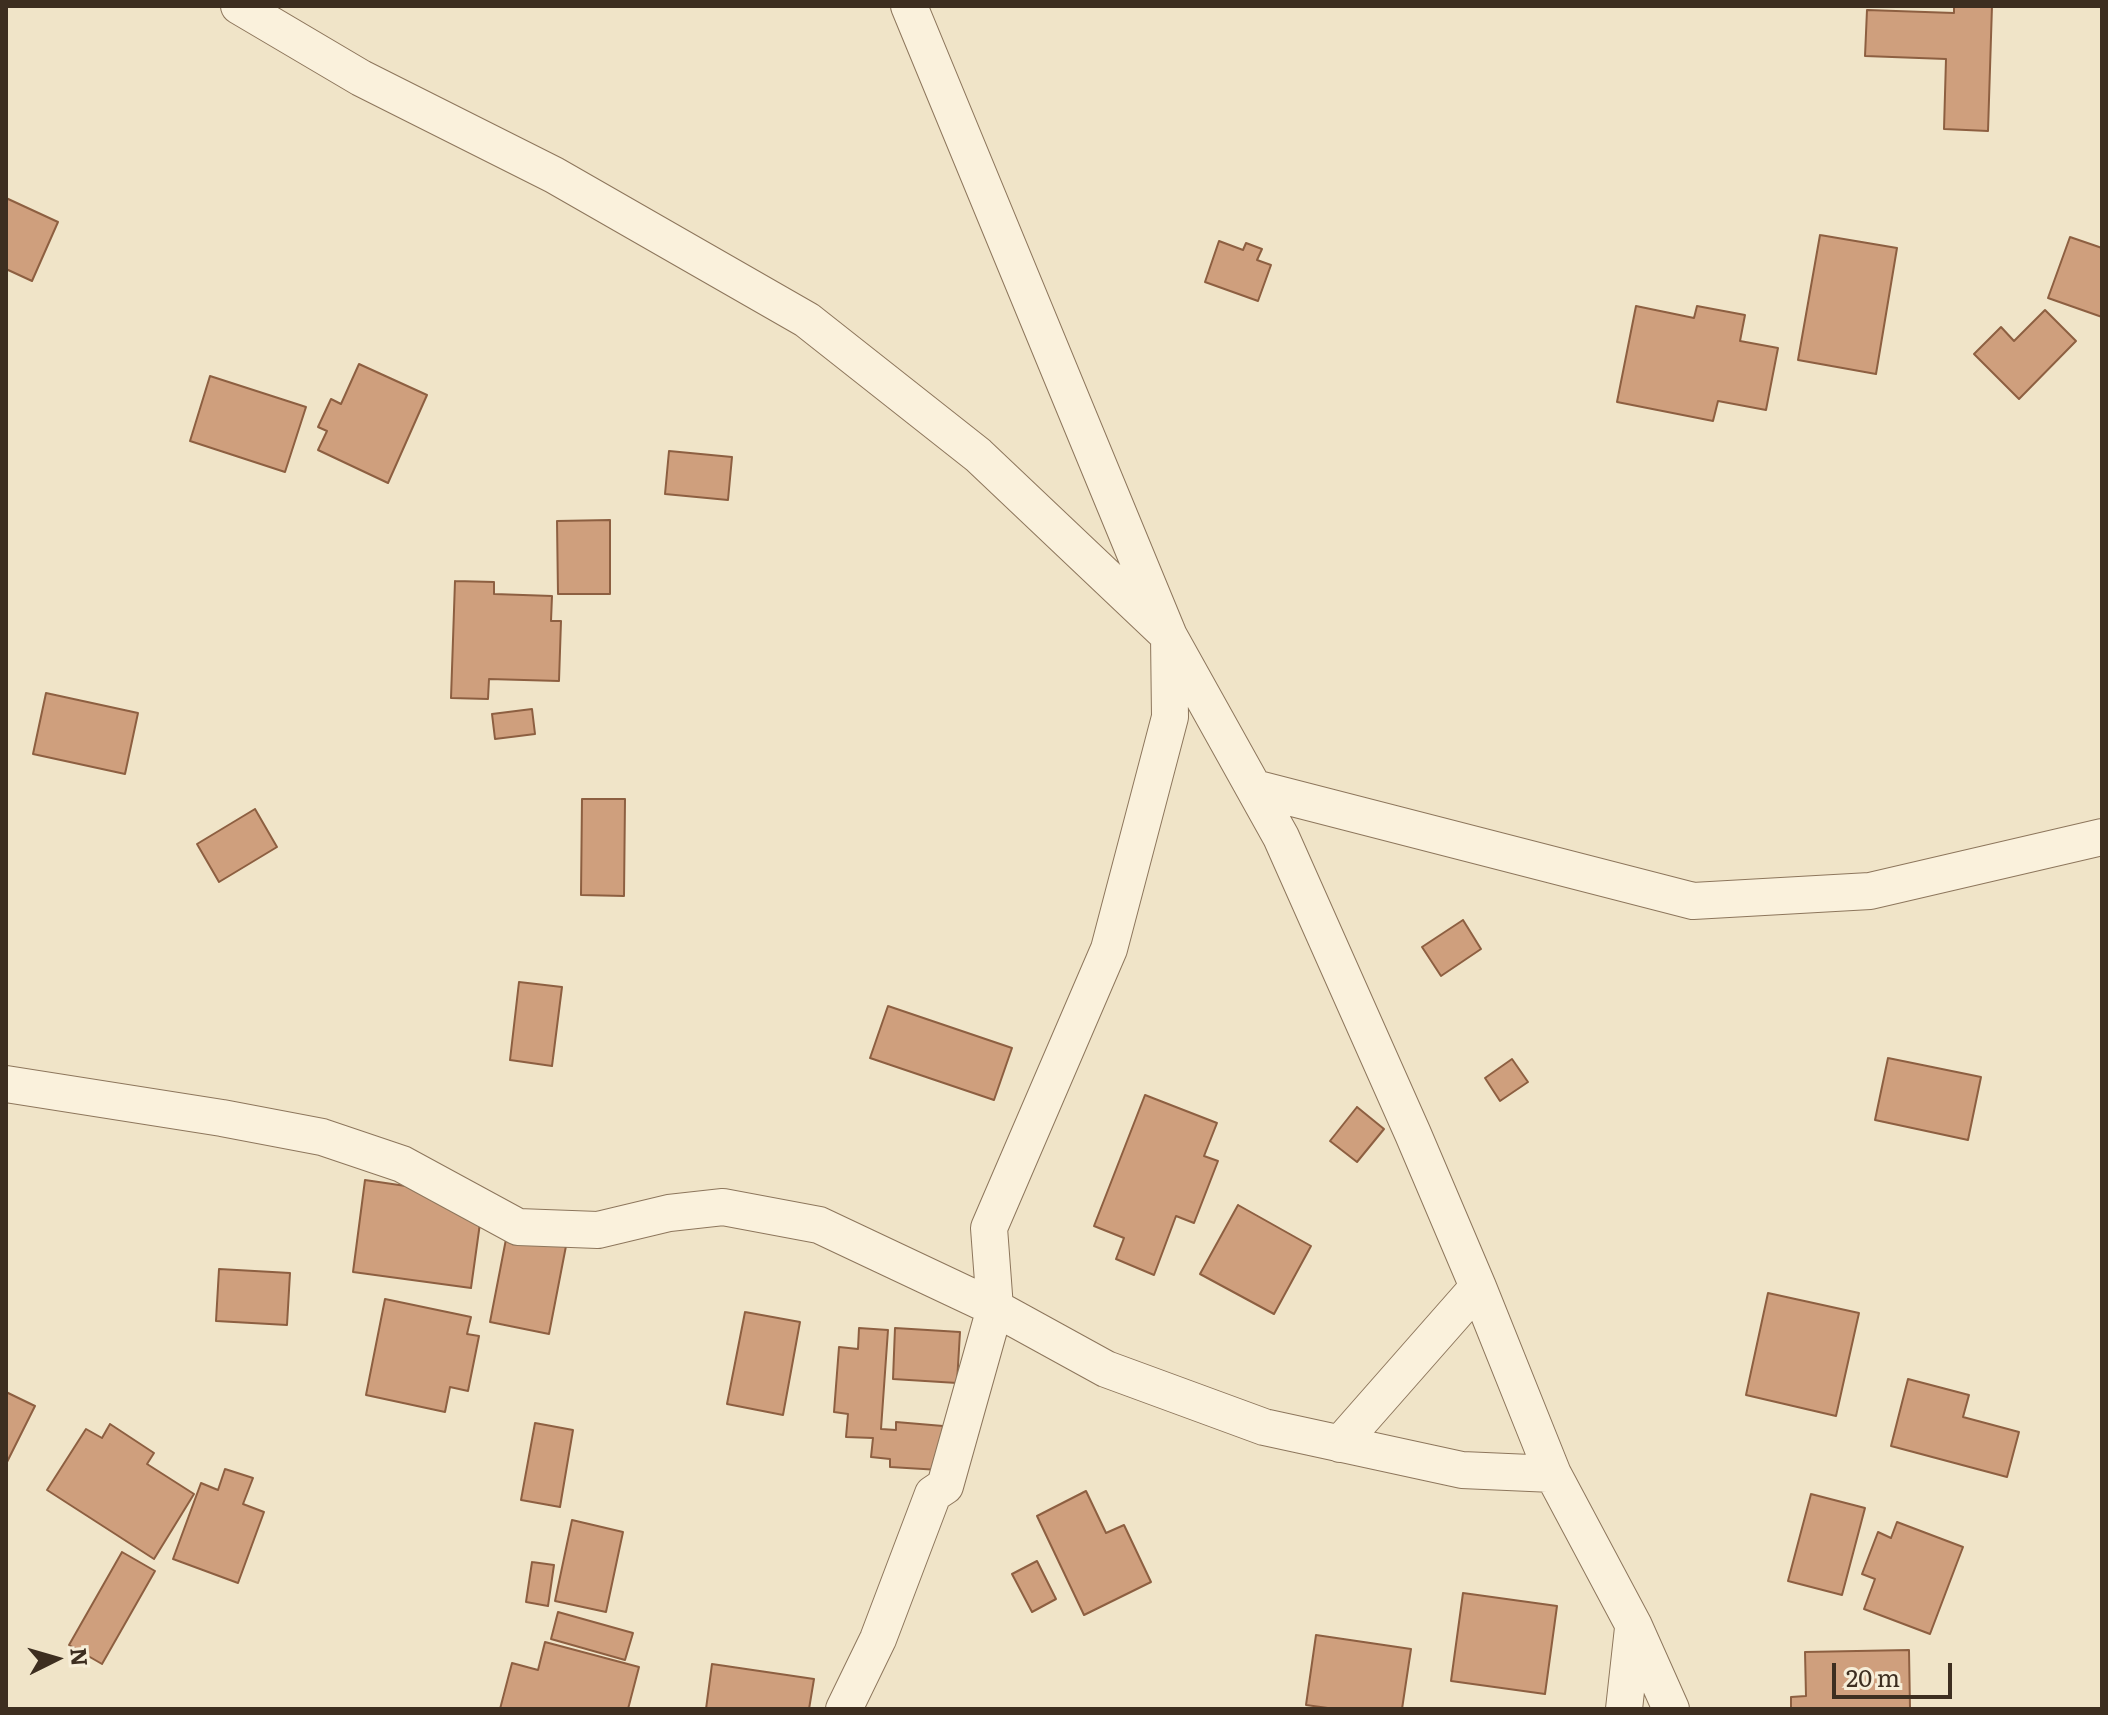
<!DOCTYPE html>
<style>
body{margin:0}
#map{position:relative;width:2108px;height:1715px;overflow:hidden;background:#f0e4c8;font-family:Literata,serif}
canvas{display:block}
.frame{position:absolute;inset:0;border:8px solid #3d2e20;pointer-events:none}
.north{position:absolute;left:16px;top:1619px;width:80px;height:80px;-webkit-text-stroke:6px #f7eed8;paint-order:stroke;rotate:85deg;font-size:22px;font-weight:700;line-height:32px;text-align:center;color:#3d2e20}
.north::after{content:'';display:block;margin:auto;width:28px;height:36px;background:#3d2e20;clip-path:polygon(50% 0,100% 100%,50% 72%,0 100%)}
.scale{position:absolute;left:1832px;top:1663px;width:120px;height:36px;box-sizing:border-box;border:4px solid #3d2e20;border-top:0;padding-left:10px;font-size:24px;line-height:28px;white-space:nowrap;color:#3d2e20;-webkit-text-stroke:6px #f7eed8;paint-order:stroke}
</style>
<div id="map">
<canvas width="2108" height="1715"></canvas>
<div class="frame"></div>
<div class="north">N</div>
<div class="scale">20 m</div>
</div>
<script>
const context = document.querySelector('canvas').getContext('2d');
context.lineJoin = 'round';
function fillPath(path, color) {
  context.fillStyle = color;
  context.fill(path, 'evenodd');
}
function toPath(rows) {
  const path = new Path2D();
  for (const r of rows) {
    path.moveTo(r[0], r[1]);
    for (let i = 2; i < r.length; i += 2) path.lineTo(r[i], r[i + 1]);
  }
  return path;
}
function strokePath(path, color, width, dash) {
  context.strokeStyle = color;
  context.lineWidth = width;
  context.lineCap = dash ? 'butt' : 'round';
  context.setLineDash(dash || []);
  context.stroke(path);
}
const building = toPath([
 [1954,6,1992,6,1988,131,1944,129,1946,59,1865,56,1867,10,1954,13,1954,6],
 [6,198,58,222,32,281,6,269,6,198],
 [1820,235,1897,248,1876,374,1798,360,1820,235],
 [2070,237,2102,248,2102,317,2048,298,2070,237],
 [1219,241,1243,250,1246,243,1262,249,1257,260,1271,265,1258,301,1205,282,1219,241],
 [1636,306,1694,318,1697,306,1745,315,1740,341,1778,348,1766,410,1718,401,1713,421,1617,402,1636,306],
 [2045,310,2076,341,2019,399,1974,354,2001,327,2014,341,2045,310],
 [359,364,427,395,388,483,318,450,327,431,318,427,331,399,341,404,359,364],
 [210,376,306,407,285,472,190,441,210,376],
 [669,451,732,457,728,500,665,494,669,451],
 [610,520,610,594,558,594,557,521,610,520],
 [455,581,494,582,494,594,552,596,551,621,561,621,559,681,489,679,488,699,451,698,455,581],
 [46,693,138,713,125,774,33,754,46,693],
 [532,709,535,734,495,739,492,714,532,709],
 [582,799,625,799,624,896,581,895,582,799],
 [255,809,277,847,219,882,197,844,255,809],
 [1463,920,1481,949,1441,976,1422,947,1463,920],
 [519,982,562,987,552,1066,510,1060,519,982],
 [888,1006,1012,1048,994,1100,870,1058,888,1006],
 [1888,1058,1981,1077,1968,1140,1875,1120,1888,1058],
 [1512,1059,1528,1082,1500,1101,1485,1078,1512,1059],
 [1145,1095,1217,1123,1204,1156,1218,1161,1194,1223,1176,1216,1154,1275,1116,1259,1124,1238,1094,1226,1145,1095],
 [1357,1107,1384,1129,1357,1162,1330,1141,1357,1107],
 [365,1180,433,1190,481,1216,471,1288,353,1272,365,1180],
 [1238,1205,1311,1246,1274,1314,1200,1274,1238,1205],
 [507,1234,566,1246,549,1334,490,1322,507,1234],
 [219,1269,290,1273,287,1325,216,1321,219,1269],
 [1768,1293,1859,1313,1836,1416,1746,1395,1768,1293],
 [385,1299,471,1317,467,1334,479,1336,468,1391,450,1387,445,1412,366,1395,385,1299],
 [745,1312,800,1322,783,1415,727,1404,745,1312],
 [859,1328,888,1330,881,1429,896,1430,896,1422,943,1426,940,1470,890,1467,890,1459,871,1457,873,1438,846,1437,848,1414,834,1412,839,1347,858,1349,859,1328],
 [895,1328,960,1332,957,1383,893,1379,895,1328],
 [1908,1379,1969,1395,1963,1417,2019,1432,2007,1477,1891,1446,1908,1379],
 [6,1392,35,1406,6,1464,6,1392],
 [535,1423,573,1430,560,1507,521,1500,535,1423],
 [110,1424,154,1453,147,1464,194,1494,154,1559,47,1490,86,1429,102,1438,110,1424],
 [225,1469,253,1478,243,1504,264,1512,238,1583,173,1559,201,1483,218,1490,225,1469],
 [1086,1491,1106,1533,1124,1525,1151,1582,1084,1615,1037,1516,1086,1491],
 [1811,1494,1865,1508,1842,1595,1788,1581,1811,1494],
 [572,1520,623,1532,606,1612,555,1601,572,1520],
 [1897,1522,1963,1547,1930,1634,1864,1609,1875,1579,1862,1574,1878,1532,1891,1538,1897,1522],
 [122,1552,155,1571,102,1664,69,1645,122,1552],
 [1037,1561,1056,1599,1032,1612,1012,1574,1037,1561],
 [532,1562,554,1565,548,1606,526,1602,532,1562],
 [1463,1593,1557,1606,1545,1694,1451,1681,1463,1593],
 [558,1612,633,1633,625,1660,551,1639,558,1612],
 [1316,1635,1411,1649,1402,1709,1335,1709,1306,1705,1316,1635],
 [545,1642,639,1667,628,1709,500,1709,512,1663,538,1670,545,1642],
 [1909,1650,1910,1709,1791,1709,1791,1697,1806,1696,1805,1652,1909,1650],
 [712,1664,814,1679,809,1709,706,1709,712,1664]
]);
fillPath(building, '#cf9f7d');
strokePath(building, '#8d5f41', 2);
const street = toPath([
 [239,6,361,78,554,175,807,320,978,455,1169,636,1170,717,1109,949,989,1228,995,1308,945,1486,933,1494,878,1639,844,1709],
 [909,6,1169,636,1281,837,1413,1134,1478,1287,1553,1474,1634,1626,1671,1709],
 [1254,788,1693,901,1870,891,2102,837],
 [6,1084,222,1118,322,1137,402,1164,518,1227,598,1230,669,1213,723,1207,819,1225,995,1308,1106,1369,1264,1427,1462,1470,1553,1474],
 [1340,1444,1478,1287],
 [1624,1709,1633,1628]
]);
strokePath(street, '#8d765c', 38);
strokePath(street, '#faf1dc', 36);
</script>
